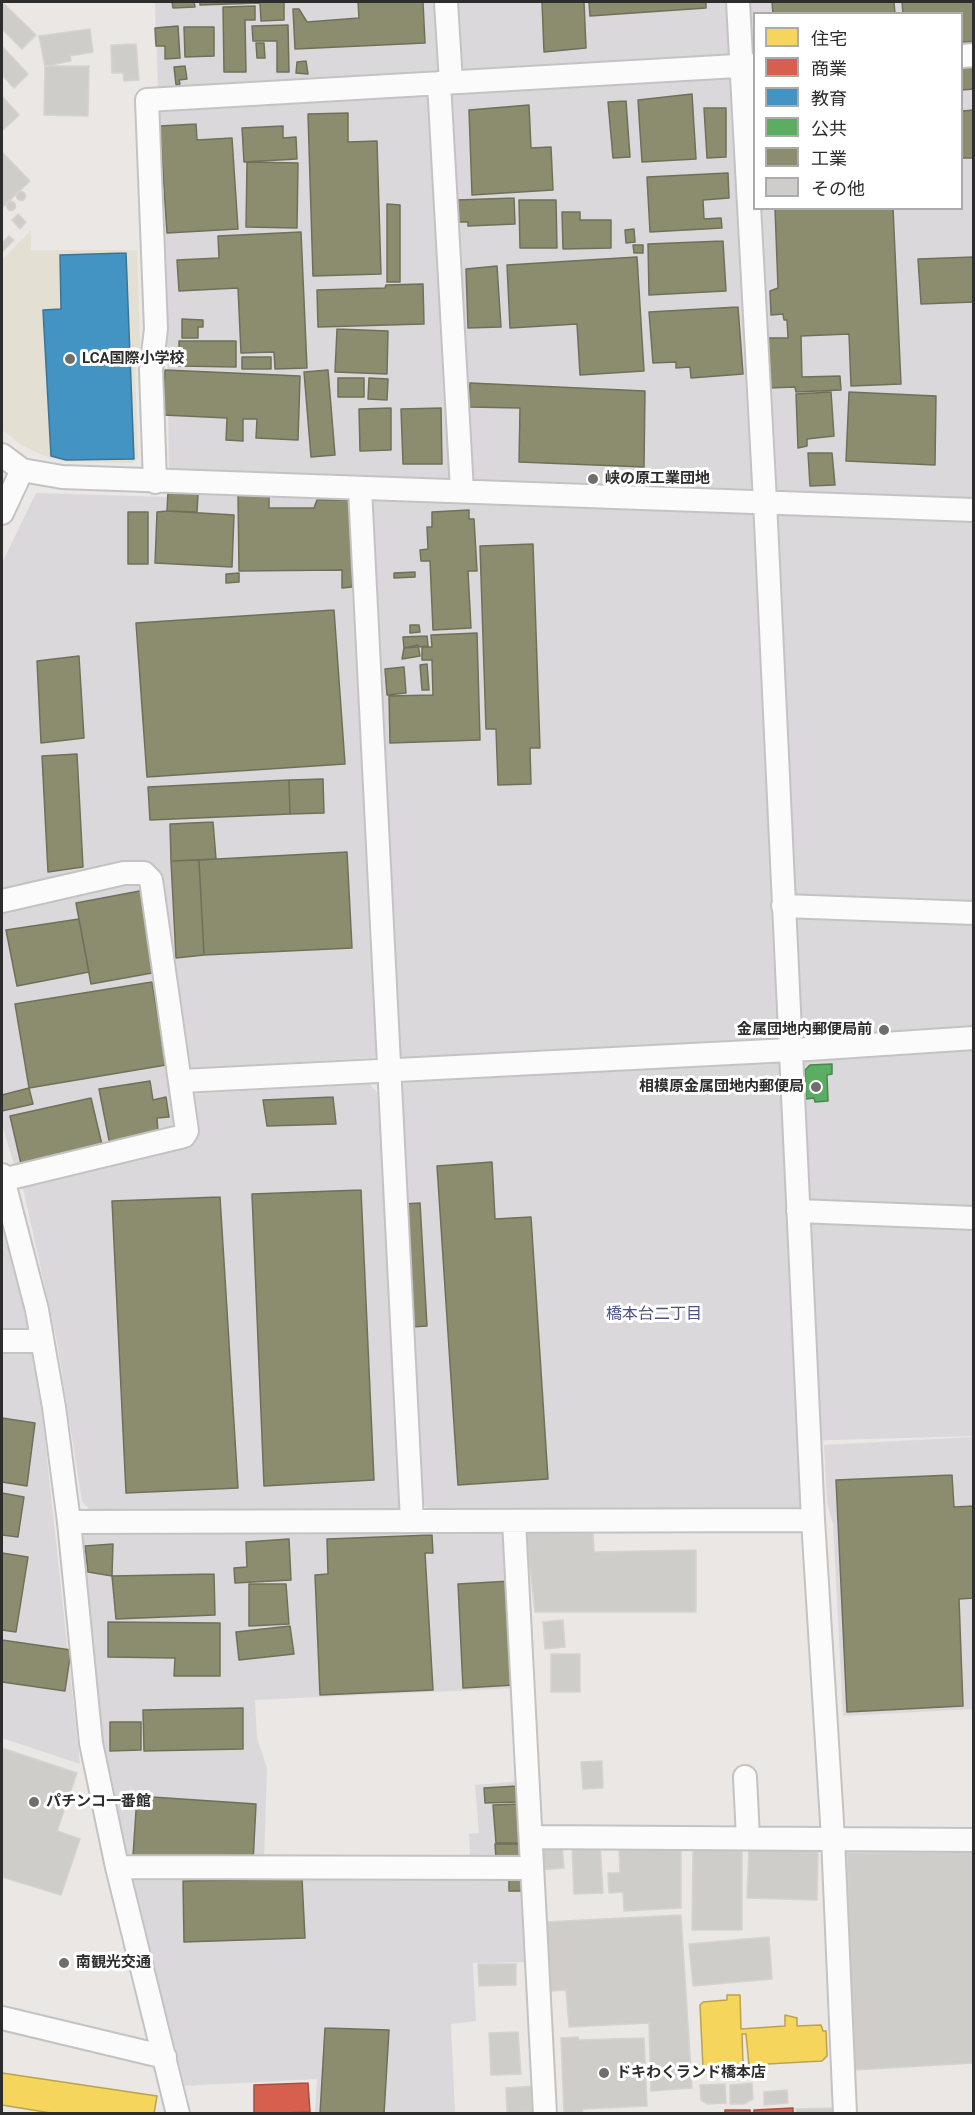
<!DOCTYPE html>
<meta charset="utf-8">
<style>
body{margin:0}
#map{position:relative;width:975px;height:2115px;overflow:hidden;background:#eae7e4;font-family:Roboto,"Noto Sans JP",sans-serif}
canvas{display:block}
.frame{position:absolute;inset:0;border:3px solid #2d2d2d;pointer-events:none}
.legend{position:absolute;left:753px;top:12px;width:210px;height:198px;box-sizing:border-box;background:#fff;border:2px solid #ababab;margin:0;padding:8px 10px;list-style:none;font-size:18px;color:#2d2d2d}
.legend li{display:flex;align-items:center;gap:12px;height:30px}
.legend b{width:30px;border:2px solid #ababab}
</style>
<div id="map">
<canvas width="975" height="2115"></canvas>
<div class="frame"></div>
<ul class="legend">
<li><b style="height:16px;background:#f6d55c"></b>住宅</li>
<li><b style="height:16px;background:#d6604d"></b>商業</li>
<li><b style="height:16px;background:#4393c3"></b>教育</li>
<li><b style="height:16px;background:#5aae61"></b>公共</li>
<li><b style="height:16px;background:#8c8c6e"></b>工業</li>
<li><b style="height:16px;background:#cfcdca"></b>その他</li>
</ul>
</div>
<script>
const context = document.querySelector('canvas').getContext('2d');
context.lineJoin = 'round';
function fillPath(path, color) {
  context.fillStyle = color;
  context.fill(path, 'evenodd');
}
function toPath(rows) {
  const path = new Path2D();
  for (const r of rows) {
    if (r.length === 3) {
      path.moveTo(r[0] + r[2], r[1]);
      path.arc(r[0], r[1], r[2], 0, 2 * Math.PI);
      continue;
    }
    path.moveTo(r[0], r[1]);
    for (let i = 2; i < r.length; i += 2) path.lineTo(r[i], r[i + 1]);
  }
  return path;
}
function strokePath(path, color, width, dash) {
  context.strokeStyle = color;
  context.lineWidth = width;
  context.lineCap = dash ? 'butt' : 'round';
  context.setLineDash(dash || []);
  context.stroke(path);
}
function write(font, color, halo, rows, align = 'center') {
  context.font = font + ' Roboto,"Noto Sans JP",sans-serif';
  context.lineWidth = 6;
  context.setLineDash([]);
  context.textBaseline = 'middle';
  context.strokeStyle = halo;
  context.fillStyle = color;
  for (const [text, x, y, turn = 0] of rows) {
    context.save();
    context.translate(x, y);
    context.rotate((+turn || 0) * Math.PI / 180);
    context.textAlign = isNaN(turn) ? turn : align;
    if (halo) context.strokeText(text, 0, 0);
    context.fillText(text, 0, 0);
    context.restore();
  }
}
fillPath(toPath([
 [155,2,973,2,973,1436,798,1441,801,1508,427,1508,421,1503,399,1056,168,1070,180,1127,15,1168,2,1124,2,563,36,493,169,497,168,374],
 [754,14,962,14,962,208,754,208],
 [369,1084,378,1093,403,1504,393,1511,89,1509,82,1501,57,1342,23,1188,25,1182,190,1141,191,1094],
 [2,1180,42,1412,80,1764,2,1738],
 [973,1437,973,1709,843,1716,833,1524,827,1503,824,1445],
 [509,1531,518,1688,255,1700,257,1738,267,1768,264,1860,471,1872,469,1834,479,1833,475,1785,522,1781,529,1962,473,1963,476,2021,451,2024,455,2113,315,2113,317,2079,183,2086,108,1775,95,1686,83,1532]
]), '#dbd8db');
fillPath(toPath([
 [31,230,31,250,137,250,140,346,135,372,138,457,133,463,66,462,50,458,23,446,2,430,2,260]
]), '#e4dfd3');
const homes = toPath([
 [727,1995,740,1995,741,2029,785,2026,785,2015,797,2018,797,2026,821,2025,823,2031,826,2031,827,2056,822,2061,749,2065,746,2034,742,2034,743,2064,740,2067,703,2068,700,2005,703,2002,727,2000,727,1995],
 [2,2073,157,2096,154,2114,57,2114,2,2105,2,2073]
]);
fillPath(homes, '#f6d55c');
strokePath(homes, '#baa34e', 1.5);
const shops = toPath([
 [308,2083,310,2112,254,2114,254,2085,308,2083],
 [793,2108,793,2114,754,2114,754,2110,793,2108],
 [725,2110,750,2110,750,2114,725,2114,725,2110]
]);
fillPath(shops, '#d6604d');
strokePath(shops, '#a35143', 1.5);
const schools = toPath([
 [126,253,134,459,66,460,51,456,43,310,61,309,60,255,126,253]
]);
fillPath(schools, '#4393c3');
strokePath(schools, '#3c7496', 1.5);
const public = toPath([
 [832,1064,832,1074,827,1075,828,1101,815,1102,814,1098,806,1099,805,1070,810,1065,832,1064]
]);
fillPath(public, '#5aae61');
strokePath(public, '#4c8751', 1.5);
const industry = toPath([
 [172,2,194,2,195,7,173,8,172,2],
 [200,2,284,2,284,20,261,21,260,3,200,5,200,2],
 [358,2,423,2,425,43,295,49,293,9,299,9,307,22,359,18,358,2],
 [542,2,584,2,586,48,544,52,542,2],
 [589,2,706,2,706,8,590,16,589,2],
 [772,2,894,2,895,14,773,14,772,2],
 [902,2,974,2,974,42,962,42,962,14,903,14,902,2],
 [255,6,255,20,245,20,246,72,224,72,223,7,255,6],
 [288,25,289,72,277,72,277,41,253,41,252,26,288,25],
 [178,26,180,58,165,59,165,46,156,46,155,28,178,26],
 [184,27,214,27,214,56,185,57,184,27],
 [256,43,264,43,265,58,257,58,256,43],
 [306,61,308,74,296,73,297,62,306,61],
 [185,66,187,79,179,80,180,84,176,85,174,67,185,66],
 [962,67,973,67,974,89,962,90,962,67],
 [692,94,696,159,642,162,638,100,692,94],
 [626,101,630,157,613,158,608,102,626,101],
 [529,105,531,148,551,147,553,190,472,195,469,110,529,105],
 [704,108,726,108,726,157,707,158,704,108],
 [974,110,974,158,962,158,962,111,974,110],
 [348,113,348,142,377,141,381,274,313,276,308,114,348,113],
 [196,124,197,140,232,138,238,229,167,233,160,126,196,124],
 [283,126,283,138,296,137,297,159,244,162,242,128,283,126],
 [247,162,298,163,297,228,246,227,247,162],
 [728,173,729,198,703,200,704,219,721,218,722,228,650,232,647,177,728,173],
 [514,198,515,224,468,226,468,222,458,222,457,200,514,198],
 [519,200,556,200,557,248,520,248,519,200],
 [387,204,400,205,400,282,387,282,387,204],
 [775,208,893,208,901,384,851,386,849,334,801,336,802,377,840,376,841,390,796,392,795,387,768,388,766,338,788,338,787,320,784,320,783,314,771,315,770,291,778,288,775,208],
 [562,212,580,212,580,220,611,220,611,248,563,249,562,212],
 [634,229,635,242,626,243,625,230,634,229],
 [301,232,307,368,275,369,274,352,241,353,238,288,179,291,177,260,219,258,218,236,301,232],
 [723,241,726,291,649,295,648,244,723,241],
 [633,245,643,245,643,253,634,253,633,245],
 [637,257,644,371,580,375,577,324,510,328,507,265,637,257],
 [974,257,974,302,921,304,918,259,974,257],
 [497,266,501,327,468,328,466,269,497,266],
 [423,284,424,324,318,327,317,290,385,288,386,285,423,284],
 [738,307,743,374,691,378,690,367,676,368,676,362,653,363,649,312,738,307],
 [182,319,203,320,203,327,198,327,198,338,182,338,182,319],
 [337,329,388,331,387,374,335,372,337,329],
 [179,341,236,341,236,367,179,366,179,341],
 [242,357,271,357,271,369,242,369,242,357],
 [165,370,300,376,298,440,256,438,257,419,243,419,243,441,226,440,227,418,163,415,165,370],
 [328,370,335,455,311,457,304,372,328,370],
 [338,378,364,378,364,397,338,397,338,378],
 [369,378,388,379,387,400,368,399,369,378],
 [470,383,645,391,644,467,519,462,520,408,469,407,470,383],
 [831,392,834,436,807,439,807,446,798,448,796,394,831,392],
 [849,392,936,396,935,465,846,461,849,392],
 [391,408,391,450,360,451,359,409,391,408],
 [441,408,442,464,403,464,401,409,441,408],
 [808,453,832,453,835,485,810,486,808,453],
 [168,492,198,494,197,512,167,511,168,492],
 [269,493,269,508,314,508,317,500,351,500,352,587,342,588,342,570,239,571,238,494,269,493],
 [469,510,469,519,474,519,477,571,468,571,471,628,433,630,430,561,421,561,420,550,428,549,427,527,432,527,432,512,469,510],
 [167,511,234,515,232,567,155,563,157,512,167,511],
 [128,512,148,512,148,564,128,564,128,512],
 [533,544,540,748,530,748,531,784,498,785,496,729,486,729,480,546,533,544],
 [415,572,415,577,394,578,394,573,415,572],
 [239,573,239,582,226,583,226,574,239,573],
 [334,610,345,764,147,777,136,623,334,610],
 [410,625,419,625,420,632,410,633,410,625],
 [477,633,480,740,390,743,389,696,433,695,432,660,422,660,422,647,432,647,431,635,477,633],
 [427,636,428,646,404,648,403,637,427,636],
 [418,645,420,656,402,659,404,648,418,645],
 [79,656,84,738,41,743,37,661,79,656],
 [427,664,429,690,422,690,420,665,427,664],
 [404,667,406,693,387,695,385,669,404,667],
 [77,754,83,867,48,872,42,756,77,754],
 [323,779,324,813,290,814,289,780,323,779],
 [289,780,290,814,150,820,148,787,289,780],
 [213,822,216,859,171,861,170,824,213,822],
 [347,852,352,948,204,955,199,860,347,852],
 [199,860,204,955,176,958,171,861,199,860],
 [145,890,156,947,152,973,91,984,76,903,145,890],
 [79,919,89,972,17,986,6,930,79,919],
 [152,982,166,1065,29,1088,15,1004,152,982],
 [150,1081,153,1100,166,1097,169,1117,157,1118,158,1132,110,1145,99,1089,150,1081],
 [29,1088,33,1104,2,1111,2,1095,29,1088],
 [333,1097,336,1124,267,1126,263,1100,333,1097],
 [91,1098,103,1149,22,1168,10,1116,91,1098],
 [492,1162,495,1219,531,1217,548,1479,458,1485,437,1166,492,1162],
 [361,1190,374,1480,264,1486,252,1194,361,1190],
 [220,1197,238,1488,126,1493,112,1201,220,1197],
 [420,1203,427,1326,411,1327,404,1204,420,1203],
 [2,1418,35,1423,27,1486,2,1482,2,1418],
 [952,1475,954,1507,974,1506,974,1598,959,1599,963,1706,847,1712,836,1480,952,1475],
 [2,1493,24,1497,18,1537,2,1535,2,1493],
 [432,1535,433,1553,425,1553,433,1690,320,1695,315,1575,328,1574,327,1539,432,1535],
 [289,1539,291,1580,235,1583,234,1568,247,1567,246,1542,289,1539],
 [113,1544,112,1576,88,1572,85,1546,113,1544],
 [2,1553,28,1557,16,1632,2,1630,2,1553],
 [214,1574,215,1615,116,1619,112,1576,214,1574],
 [511,1581,515,1685,463,1688,458,1584,511,1581],
 [249,1584,286,1584,289,1624,249,1626,249,1584],
 [108,1622,220,1623,220,1676,174,1676,175,1658,108,1657,108,1622],
 [290,1626,294,1654,239,1660,236,1632,290,1626],
 [2,1640,71,1650,65,1691,2,1682,2,1640],
 [243,1708,243,1749,144,1751,143,1710,243,1708],
 [110,1722,141,1722,141,1750,110,1751,110,1722],
 [517,1786,519,1802,485,1803,484,1788,517,1786],
 [137,1796,256,1804,253,1863,133,1856,137,1796],
 [520,1804,522,1843,496,1843,493,1805,520,1804],
 [495,1844,522,1844,521,1860,496,1859,495,1844],
 [521,1875,521,1891,509,1891,509,1876,521,1875],
 [302,1879,305,1938,184,1942,183,1881,302,1879],
 [325,2028,389,2030,384,2114,320,2114,325,2028]
]);
fillPath(industry, '#8c8c6e');
strokePath(industry, '#70705a', 1.5);
const building = toPath([
 [2,2,36,35,22,49,2,29,2,2],
 [90,29,93,52,70,56,71,61,45,66,39,36,90,29],
 [136,44,139,80,124,81,123,73,112,73,111,45,136,44],
 [2,46,28,74,14,88,2,75,2,46],
 [45,66,89,66,88,116,44,115,45,66],
 [2,96,19,115,3,130,2,128,2,96],
 [2,152,30,181,2,208,2,152],
 [21,196,4.5],
 [11,206,4.5],
 [18,214,26,222,20,229,12,220,18,214],
 [9,236,14,240,2,252,2,243,9,236],
 [526,1532,593,1532,594,1552,696,1550,696,1612,535,1612,526,1532],
 [563,1620,565,1647,545,1649,543,1622,563,1620],
 [551,1654,580,1654,580,1692,551,1692,551,1654],
 [2,1748,77,1773,57,1831,80,1839,61,1895,2,1877,2,1748],
 [602,1761,603,1788,583,1789,581,1762,602,1761],
 [600,1843,603,1893,574,1894,572,1844,600,1843],
 [681,1844,681,1908,624,1911,623,1892,609,1893,608,1873,620,1873,619,1847,681,1844],
 [562,1845,564,1868,539,1870,537,1847,562,1845],
 [749,1849,818,1852,817,1900,747,1898,749,1849],
 [693,1850,742,1851,742,1930,692,1930,693,1850],
 [974,1852,974,2063,853,2070,847,1853,974,1852],
 [681,1915,692,2088,651,2091,649,2023,569,2027,566,1990,551,1991,546,1922,681,1915],
 [769,1937,772,1979,693,1986,689,1944,769,1937],
 [478,1964,516,1964,516,1985,479,1986,478,1964],
 [518,2032,521,2074,491,2075,489,2033,518,2032],
 [578,2037,579,2040,644,2038,647,2106,583,2109,582,2113,564,2113,561,2038,578,2037],
 [752,2083,753,2099,744,2104,730,2104,730,2085,752,2083],
 [725,2084,726,2103,708,2104,701,2100,700,2085,725,2084],
 [535,2086,536,2112,507,2113,506,2088,535,2086],
 [787,2090,788,2103,764,2105,764,2092,787,2090],
 [838,2108,838,2114,796,2114,796,2109,838,2108]
]);
fillPath(building, '#cfcdca');
strokePath(building, '#d5d3d0', 1.5);
const minor = toPath([
 [446,2,451,82],
 [962,56,974,55],
 [439,83,462,491],
 [2,455,22,470,62,477,974,510],
 [155,482,151,370,156,329,147,100,754,65],
 [360,489,412,1521],
 [2,513,22,470],
 [2,901,124,873,144,873,151,880,187,1131,184,1136,2,1180],
 [783,906,974,913],
 [182,1081,809,1049,974,1038],
 [2,1175,37,1310,54,1407,69,1522,91,1743,117,1867,178,2114],
 [798,1211,974,1218],
 [2,1341,42,1341],
 [813,1520,833,1838,845,2114],
 [514,1521,545,2114],
 [69,1522,813,1520,765,501,738,2],
 [745,1777,748,1838],
 [532,1837,974,1840],
 [117,1867,532,1868],
 [2,2018,165,2057]
]);
strokePath(minor, '#c4c3c3', 26);
strokePath(minor, '#fcfbfb', 22);
for (const [x, y, r, color] of [
 [70,359,6,"#6f6e6d"],
 [593,479,6,"#6f6e6d"],
 [884,1030,6,"#6f6e6d"],
 [816,1087,6,"#6f6e6d"],
 [34,1802,6,"#6f6e6d"],
 [64,1963,6,"#6f6e6d"],
 [604,2073,6,"#6f6e6d"]
]) {
  const dot = new Path2D();
  dot.arc(x, y, r, 0, 2 * Math.PI);
  context.fillStyle = color;
  context.fill(dot);
  strokePath(dot, '#fff', 2);
}
write('bold 15px', '#2d2d2d', '#fff', [
 ["LCA国際小学校",82,359],
 ["峡の原工業団地",605,479],
 ["金属団地内郵便局前",872,1030,"right"],
 ["相模原金属団地内郵便局",804,1087,"right"],
 ["パチンコ一番館",46,1802],
 ["南観光交通",76,1963],
 ["ドキわくランド橋本店",616,2073]
], 'left');
write('16px', '#4e557d', '#fff', [
 ["橋本台二丁目",654,1315]
]);
</script>
